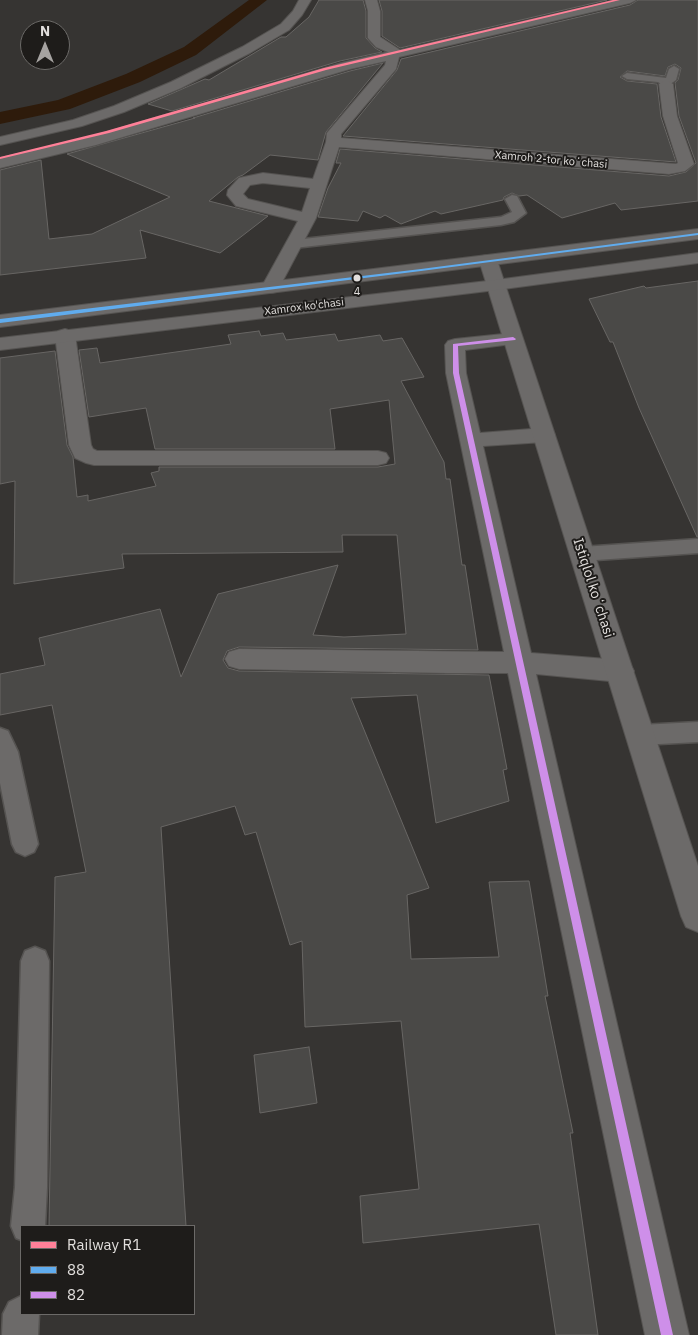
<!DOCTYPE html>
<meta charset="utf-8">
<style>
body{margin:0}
#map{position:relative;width:698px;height:1335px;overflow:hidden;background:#363432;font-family:"IBM Plex Sans",sans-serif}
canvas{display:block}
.legend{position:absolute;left:20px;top:1225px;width:175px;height:90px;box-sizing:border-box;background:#1e1c1a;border:1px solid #6c6a68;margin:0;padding:6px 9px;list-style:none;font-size:15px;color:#e2dfdd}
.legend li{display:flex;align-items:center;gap:10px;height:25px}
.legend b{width:25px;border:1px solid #6c6a68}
.north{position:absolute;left:20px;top:20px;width:50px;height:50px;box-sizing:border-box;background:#1e1c1a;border:1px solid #6c6a68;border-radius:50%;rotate:0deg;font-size:14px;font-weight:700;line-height:20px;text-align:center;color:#e2dfdd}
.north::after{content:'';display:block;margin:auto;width:18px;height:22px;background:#a6a3a1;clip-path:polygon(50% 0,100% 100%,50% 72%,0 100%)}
</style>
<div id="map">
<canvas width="698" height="1335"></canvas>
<ul class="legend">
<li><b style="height:6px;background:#ff8098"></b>Railway R1</li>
<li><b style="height:6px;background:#60acee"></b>88</li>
<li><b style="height:6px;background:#ce8fe9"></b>82</li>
</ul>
<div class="north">N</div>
</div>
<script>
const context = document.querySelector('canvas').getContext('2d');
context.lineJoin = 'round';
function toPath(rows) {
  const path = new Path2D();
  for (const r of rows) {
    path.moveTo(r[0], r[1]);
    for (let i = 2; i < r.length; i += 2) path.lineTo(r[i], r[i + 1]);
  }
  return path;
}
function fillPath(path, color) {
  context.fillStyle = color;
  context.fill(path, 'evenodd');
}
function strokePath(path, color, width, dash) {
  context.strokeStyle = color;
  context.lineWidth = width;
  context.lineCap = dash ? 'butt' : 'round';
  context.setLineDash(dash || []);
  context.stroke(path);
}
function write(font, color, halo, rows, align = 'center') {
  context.font = font + ' "IBM Plex Sans",sans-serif';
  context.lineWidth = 4;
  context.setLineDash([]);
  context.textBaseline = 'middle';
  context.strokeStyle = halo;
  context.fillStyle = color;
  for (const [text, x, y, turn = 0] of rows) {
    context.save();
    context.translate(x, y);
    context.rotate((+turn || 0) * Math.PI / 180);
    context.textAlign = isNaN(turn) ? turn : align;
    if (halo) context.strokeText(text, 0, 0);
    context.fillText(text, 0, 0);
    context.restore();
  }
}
fillPath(toPath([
 [249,0,267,0,196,55,140,82,70,109,0,124,0,112,58,100,126,74,184,47,249,0]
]), '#2e1b0b');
const building = toPath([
 [319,0,363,0,366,11,366,38,375,48,382,52,340,61,172,111,148,104,205,79,209,80,281,37,286,37,309,17,319,0],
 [379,0,607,0,400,48,382,36,382,11,379,0],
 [638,0,698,0,698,201,621,210,615,203,562,218,527,195,519,196,512,193,504,197,503,200,441,214,435,211,401,224,385,215,380,218,363,211,358,221,318,217,328,188,341,163,336,163,340,149,669,176,686,172,696,163,679,116,675,83,678,80,681,68,675,64,668,67,665,76,627,71,620,77,627,81,657,84,661,117,676,162,343,136,397,70,401,59,630,5,638,0],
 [383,63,326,132,318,160,270,155,243,175,238,177,209,201,268,216,220,253,140,230,146,258,0,275,0,170,41,160,49,239,92,234,170,197,67,154,195,118,193,118,350,71,383,63],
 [698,281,698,537,697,537,639,408,613,342,610,342,589,299,644,286,646,288,698,281],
 [259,331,261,336,283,333,286,340,335,334,338,341,380,335,383,341,402,338,424,377,401,381,444,462,446,479,450,479,462,565,465,565,478,650,239,647,227,651,223,660,228,668,239,671,489,675,507,769,503,770,509,801,436,823,417,695,351,698,429,888,407,895,411,959,499,957,489,882,529,881,548,996,545,996,573,1133,570,1133,598,1335,556,1335,539,1224,363,1243,360,1196,419,1189,401,1021,305,1027,302,941,290,945,256,832,245,835,235,806,161,827,186,1226,49,1226,55,877,86,872,52,705,0,715,0,674,45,665,39,638,160,609,181,677,218,594,338,565,313,635,344,637,406,634,397,535,342,535,343,552,122,554,124,568,14,584,15,481,0,484,0,358,55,351,67,445,73,457,77,497,88,495,88,501,156,486,151,473,159,471,159,467,378,467,395,464,389,400,330,409,335,449,155,449,146,408,89,417,79,350,97,348,100,363,231,344,228,335,259,331],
 [309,1047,317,1103,260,1113,254,1055,309,1047]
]);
fillPath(building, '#4a4947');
strokePath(building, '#686664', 1);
const service = toPath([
 [674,66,679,69,676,80,666,87,658,82,627,79,622,76,627,73,666,78,669,69,674,66],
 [512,195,517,196,526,213,514,222,501,225,294,248,289,247,287,244,289,241,294,240,501,217,512,212,505,199,512,195],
 [698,539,698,553,582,561,575,559,572,554,575,549,582,547,698,539],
 [698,722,698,742,640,745,632,742,628,735,632,728,640,725,698,722],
 [0,728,8,731,18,752,38,844,34,852,25,856,16,852,12,844,0,783,0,728],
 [35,947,45,951,49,961,47,1187,45,1226,21,1226,21,1240,16,1238,11,1226,15,1187,21,961,25,951,35,947],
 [21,1296,21,1314,39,1314,38,1335,2,1335,3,1314,9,1302,21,1296]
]);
const minor = toPath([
 [299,0,311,0,302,15,289,30,250,53,181,88,124,112,82,126,0,145,0,137,73,120,114,106,171,82,242,47,281,24,293,11,299,0],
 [365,0,377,0,380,11,380,37,400,50,615,0,636,0,630,3,399,57,396,69,341,134,341,138,676,164,678,163,663,116,659,84,666,80,673,84,677,116,694,164,685,171,669,174,339,147,316,218,279,288,276,292,270,293,264,292,261,288,298,221,236,206,227,195,228,190,239,178,263,173,313,179,326,142,327,133,385,65,386,61,350,69,96,145,0,168,0,158,87,138,341,63,388,52,376,47,368,38,368,11,365,0],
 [263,183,310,188,302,212,248,199,243,194,250,185,263,183],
 [65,329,72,331,75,335,91,445,93,449,97,451,378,451,386,453,389,458,386,463,378,465,94,465,86,463,75,458,69,445,55,335,58,331,65,329],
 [513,333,520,335,523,339,520,343,465,350,466,373,480,433,544,428,552,430,555,435,552,440,544,442,483,446,531,653,620,660,630,664,634,671,630,678,620,682,536,674,689,1335,645,1335,508,673,447,673,239,669,229,666,225,659,229,652,239,649,504,652,446,373,445,345,448,341,455,339,513,333]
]);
const tertiary = toPath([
 [488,255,494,256,497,260,698,866,698,932,686,927,681,916,479,260,482,256,488,255]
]);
const secondary = toPath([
 [698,229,698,239,0,327,0,315,698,229],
 [698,253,698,263,496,290,0,350,0,338,496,280,698,253]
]);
strokePath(service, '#555351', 3);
strokePath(minor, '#555351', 2);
strokePath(tertiary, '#555351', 2);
strokePath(secondary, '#555351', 2);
fillPath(service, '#6c6a69');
fillPath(minor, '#6c6a69');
fillPath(tertiary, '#6c6a69');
fillPath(secondary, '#6c6a69');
fillPath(toPath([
 [698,233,698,235,421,271,0,323,0,319,421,269,698,233]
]), '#60acee');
fillPath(toPath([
 [513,337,516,339,515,340,458,346,459,373,673,1335,661,1335,453,373,453,344,513,337]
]), '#ce8fe9');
fillPath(toPath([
 [613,0,620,0,326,70,109,133,0,159,0,157,106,131,324,68,613,0]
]), '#ff8098');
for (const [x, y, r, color] of [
 [357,278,4.5,"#e2dfdd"]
]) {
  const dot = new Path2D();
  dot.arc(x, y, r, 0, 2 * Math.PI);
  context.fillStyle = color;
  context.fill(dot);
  strokePath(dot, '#1e1c1a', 2);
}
write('11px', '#e2dfdd', '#1e1c1a', [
 ["Xamroh 2-tor koʻchasi",551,160,5],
 ["Xamrox ko'chasi",304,307,-7]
]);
write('11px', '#e2dfdd', '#1e1c1a', [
 ["4",357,292]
]);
write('14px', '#e2dfdd', '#1e1c1a', [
 ["Istiqlol koʻchasi",593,588,72]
]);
</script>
